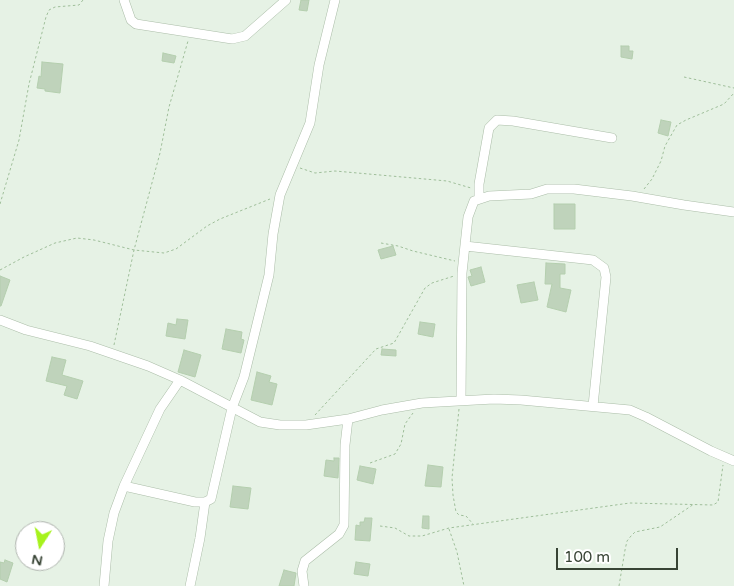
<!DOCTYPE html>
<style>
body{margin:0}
#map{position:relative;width:734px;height:586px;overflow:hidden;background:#e6f2e5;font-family:"Varela Round",sans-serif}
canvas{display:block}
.north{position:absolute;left:15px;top:521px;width:50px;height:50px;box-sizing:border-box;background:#fff;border:1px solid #afb4ae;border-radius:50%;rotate:191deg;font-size:14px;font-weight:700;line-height:20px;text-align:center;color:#384435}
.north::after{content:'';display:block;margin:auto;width:18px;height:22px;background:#a6f21c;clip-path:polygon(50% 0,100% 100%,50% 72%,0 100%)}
.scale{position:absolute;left:556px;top:548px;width:122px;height:22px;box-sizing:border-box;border:2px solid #384435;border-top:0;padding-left:6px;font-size:15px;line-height:18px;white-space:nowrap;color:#384435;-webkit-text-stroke:4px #fff;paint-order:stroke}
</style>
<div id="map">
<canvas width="734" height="586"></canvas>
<div class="north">N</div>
<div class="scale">100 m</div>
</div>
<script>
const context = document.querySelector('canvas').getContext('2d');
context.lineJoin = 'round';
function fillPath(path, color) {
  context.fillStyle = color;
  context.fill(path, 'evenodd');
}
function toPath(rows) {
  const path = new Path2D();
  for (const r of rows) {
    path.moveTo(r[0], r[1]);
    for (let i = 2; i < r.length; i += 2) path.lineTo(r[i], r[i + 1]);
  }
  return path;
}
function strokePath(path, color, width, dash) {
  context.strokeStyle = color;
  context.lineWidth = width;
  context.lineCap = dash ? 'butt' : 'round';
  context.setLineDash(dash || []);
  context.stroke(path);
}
const building = toPath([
 [301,0,309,0,307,11,299,10,301,0],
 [621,46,629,46,629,51,633,51,632,59,621,57,621,46],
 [163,53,176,56,174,63,162,61,163,53],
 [42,62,63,64,60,93,45,91,45,89,37,88,39,76,41,77,42,62],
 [661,120,671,122,668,136,658,133,661,120],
 [554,204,575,204,575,229,554,229,554,204],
 [393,246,396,255,381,259,378,250,393,246],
 [546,263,565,264,565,274,560,274,560,288,571,290,566,312,547,307,552,284,545,284,546,263],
 [481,267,485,282,471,286,468,277,472,276,470,270,481,267],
 [0,276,10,280,1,306,0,306,0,276],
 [534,282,538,300,521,303,517,285,534,282],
 [177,319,188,320,185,339,166,336,168,323,176,325,177,319],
 [420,322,435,324,433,337,418,334,420,322],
 [226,329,242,332,241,339,244,340,241,353,222,349,226,329],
 [382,349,396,350,396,356,381,355,382,349],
 [184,350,201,355,195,377,178,372,184,350],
 [52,357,66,360,62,375,83,381,77,399,64,395,67,386,46,381,52,357],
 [257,372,271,376,269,382,277,384,272,405,251,400,257,372],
 [334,458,339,458,338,478,324,476,326,460,334,461,334,458],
 [428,465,443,467,441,487,425,486,428,465],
 [360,466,376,469,373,484,357,480,360,466],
 [233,486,251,488,248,509,230,507,233,486],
 [423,516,429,516,429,529,422,528,423,516],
 [365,518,372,518,370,541,355,540,356,525,360,526,360,522,364,522,365,518],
 [5,560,13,563,7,582,0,579,0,562,4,563,5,560],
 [356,562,370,564,368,576,354,574,356,562],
 [284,570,296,573,294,586,279,586,284,570]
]);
fillPath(building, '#bfd3bb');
strokePath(building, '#b4ceae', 1);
const minor = toPath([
 [124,0,131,20,136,24,232,39,245,36,286,0],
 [479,198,479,184,489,128,497,120,513,121,612,138],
 [465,246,584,259,593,260,604,268,606,277,593,406],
 [0,320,26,330,90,346,148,366,180,380,260,422,280,425,306,425,348,419,382,410,422,403,494,399,521,400,630,410,646,417,711,451,734,461],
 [461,401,462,273,468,217,474,201,489,196,531,194,547,189,574,189,632,196,684,205,734,212],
 [124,486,195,502,205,502,211,499,232,408,244,377,269,275,273,234,280,195,310,123,319,65,335,0],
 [104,586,108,541,114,513,124,486,160,409,180,380],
 [190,586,200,538,205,502],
 [304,586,302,571,305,561,339,534,344,525,345,445,348,419]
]);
strokePath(minor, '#abbda8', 10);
strokePath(toPath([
 [684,77,734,88],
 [300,168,315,173,335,171,447,181,471,188],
 [644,189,652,179,661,161,665,146,677,125,686,120,724,104,734,93],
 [0,204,19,140,29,84,46,17,49,10,55,7,79,5,83,0],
 [381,243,398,246,413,251,455,261],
 [0,270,24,257,55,243,77,238,94,240,134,250,164,253,176,249,207,226,220,219,270,199],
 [114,345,134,250,160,153,169,107,188,41],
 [459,409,452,478,453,495,456,512,459,515,466,516,473,524],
 [315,415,376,349,394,343,425,288,432,283,454,276],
 [370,463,395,454,401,444,405,424,413,413],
 [380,526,395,528,409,536,422,536,449,528,630,503,713,505,718,502,723,465],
 [449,529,457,552,464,586],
 [619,586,625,550,627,541,631,536,635,532,660,527,694,504]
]), '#9fbe9a', 1, [2.5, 2.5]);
strokePath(minor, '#fff', 9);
</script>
